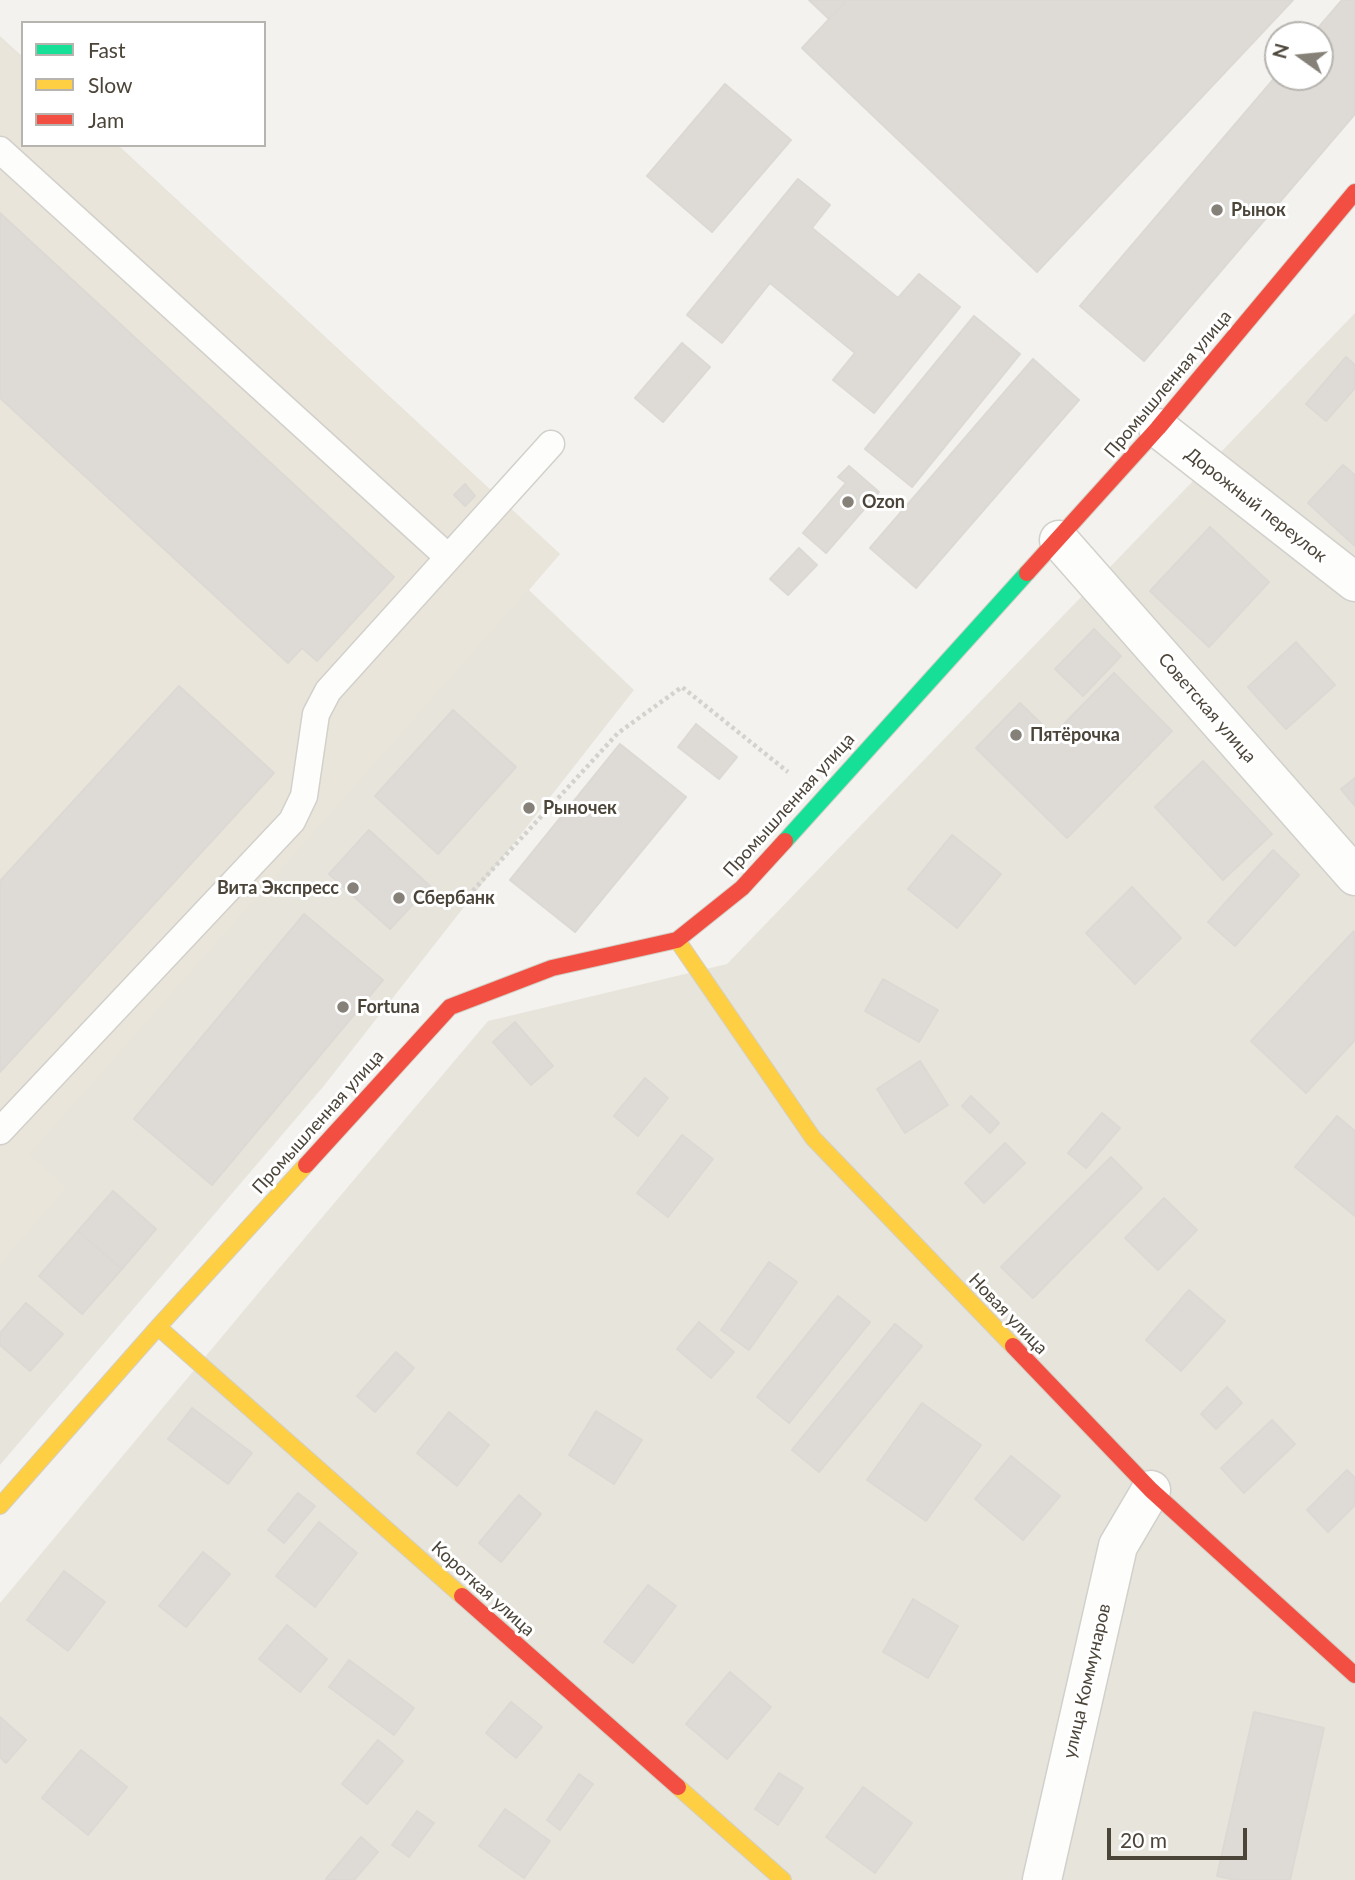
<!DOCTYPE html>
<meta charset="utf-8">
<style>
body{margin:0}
#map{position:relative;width:1355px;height:1880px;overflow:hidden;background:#f4f2ee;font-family:Lato,sans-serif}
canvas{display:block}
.legend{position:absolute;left:21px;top:21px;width:245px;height:126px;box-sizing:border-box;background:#fff;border:2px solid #b7b4b0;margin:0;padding:9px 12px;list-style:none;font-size:21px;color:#4b4439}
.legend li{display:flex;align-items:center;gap:14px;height:35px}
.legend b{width:35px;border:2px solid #b7b4b0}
.north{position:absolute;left:1264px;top:21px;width:70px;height:70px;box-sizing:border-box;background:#fff;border:2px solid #b7b4b0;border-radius:50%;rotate:285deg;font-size:19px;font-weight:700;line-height:28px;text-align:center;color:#4b4439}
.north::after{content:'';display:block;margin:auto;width:24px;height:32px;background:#868178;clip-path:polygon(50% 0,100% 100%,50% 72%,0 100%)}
.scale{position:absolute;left:1107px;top:1828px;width:140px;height:32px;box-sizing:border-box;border:4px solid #4b4439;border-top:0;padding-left:9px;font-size:21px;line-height:24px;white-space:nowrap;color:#4b4439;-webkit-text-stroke:5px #fff;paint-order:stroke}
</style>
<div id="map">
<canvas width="1355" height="1880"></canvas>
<ul class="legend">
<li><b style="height:9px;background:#16e098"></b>Fast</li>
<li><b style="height:9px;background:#ffcf43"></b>Slow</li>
<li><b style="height:9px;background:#f24e42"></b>Jam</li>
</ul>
<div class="north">N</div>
<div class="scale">20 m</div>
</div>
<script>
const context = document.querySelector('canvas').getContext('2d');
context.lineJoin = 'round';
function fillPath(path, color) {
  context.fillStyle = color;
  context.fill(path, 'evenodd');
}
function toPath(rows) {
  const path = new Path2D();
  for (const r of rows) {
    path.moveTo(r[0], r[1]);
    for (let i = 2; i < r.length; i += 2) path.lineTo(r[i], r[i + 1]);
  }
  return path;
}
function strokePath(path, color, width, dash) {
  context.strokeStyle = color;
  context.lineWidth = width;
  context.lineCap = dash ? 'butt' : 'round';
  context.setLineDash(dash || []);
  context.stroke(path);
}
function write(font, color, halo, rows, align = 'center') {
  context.font = font + ' Lato,sans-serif';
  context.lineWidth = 6;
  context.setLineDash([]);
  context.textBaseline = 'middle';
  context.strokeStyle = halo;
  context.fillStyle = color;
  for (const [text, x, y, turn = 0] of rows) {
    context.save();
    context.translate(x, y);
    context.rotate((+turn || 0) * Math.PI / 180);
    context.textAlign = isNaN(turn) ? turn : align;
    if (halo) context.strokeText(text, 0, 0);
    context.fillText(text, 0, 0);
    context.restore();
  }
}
fillPath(toPath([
 [0,36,23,57,23,145,118,145,560,554,529,590,634,690,323,1087,0,1465],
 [1355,313,1355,1880,0,1880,0,1603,265,1285,488,1021,727,964]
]), '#e7e4dc');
fillPath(toPath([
 [0,39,23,60,23,145,116,145,560,554,29,1155,67,1187,0,1264]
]), '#eae5da');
const building = toPath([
 [809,0,847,0,829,19,809,0],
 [847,0,1293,0,1037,272,802,48,847,0],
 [1342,0,1355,0,1355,114,1144,361,1080,306,1278,74,1278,77,1320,77,1320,35,1312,35,1342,0],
 [725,84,791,140,712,232,647,176,725,84],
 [798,179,830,205,812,228,898,298,919,274,960,307,874,413,833,380,855,353,770,283,722,343,687,315,798,179],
 [0,213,394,577,317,661,302,648,288,663,0,398,0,213],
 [974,316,1020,354,912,487,865,449,974,316],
 [682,343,710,367,663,422,635,398,682,343],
 [1346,357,1355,365,1355,388,1326,421,1306,404,1346,357],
 [1033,359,1079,400,916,588,870,548,1033,359],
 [1343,465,1355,475,1355,546,1308,503,1343,465],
 [849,466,879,492,826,553,803,533,846,483,838,477,849,466],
 [465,484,475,496,465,506,454,495,465,484],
 [1210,527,1269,582,1209,647,1150,591,1210,527],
 [799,548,817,565,788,595,770,579,799,548],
 [1094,629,1121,656,1083,696,1055,669,1094,629],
 [1296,642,1335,685,1286,729,1248,687,1296,642],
 [1114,673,1172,731,1067,838,976,748,1020,703,1053,735,1114,673],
 [179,686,274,773,0,1072,0,881,179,686],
 [453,710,516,767,438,854,375,796,453,710],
 [696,724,737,757,719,779,678,747,696,724],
 [620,744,686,797,575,932,510,880,620,744],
 [1203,761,1272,834,1223,880,1155,807,1203,761],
 [1355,778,1355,806,1341,789,1355,778],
 [369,830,430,886,390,929,329,874,369,830],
 [952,835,1001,874,957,928,908,889,952,835],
 [1273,850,1299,875,1235,946,1208,922,1273,850],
 [1132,887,1181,938,1135,984,1086,933,1132,887],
 [304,914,383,980,212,1185,134,1119,304,914],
 [1354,931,1355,1040,1306,1093,1251,1041,1354,931],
 [883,979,938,1010,919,1042,865,1011,883,979],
 [515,1022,553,1066,531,1085,493,1042,515,1022],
 [920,1061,948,1105,905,1133,877,1089,920,1061],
 [645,1078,668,1098,638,1136,614,1116,645,1078],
 [971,1096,999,1123,990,1133,962,1106,971,1096],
 [1102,1113,1120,1128,1086,1168,1068,1153,1102,1113],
 [1337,1116,1355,1131,1355,1216,1295,1167,1337,1116],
 [682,1135,713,1159,668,1217,637,1193,682,1135],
 [1005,1143,1025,1163,984,1203,965,1183,1005,1143],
 [1111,1157,1142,1188,1033,1298,1001,1267,1111,1157],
 [113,1191,156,1229,122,1269,78,1231,113,1191],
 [1164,1198,1197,1230,1158,1270,1125,1238,1164,1198],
 [78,1231,122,1269,82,1314,39,1276,78,1231],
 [769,1262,797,1282,749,1350,721,1330,769,1262],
 [1189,1290,1225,1321,1181,1371,1146,1340,1189,1290],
 [838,1296,870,1322,789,1423,757,1397,838,1296],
 [26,1303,63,1334,30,1371,0,1345,0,1333,26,1303],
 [699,1322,734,1352,711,1378,677,1349,699,1322],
 [895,1324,922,1346,819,1472,792,1450,895,1324],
 [396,1352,414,1368,375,1412,357,1396,396,1352],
 [1227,1387,1242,1403,1216,1429,1201,1414,1227,1387],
 [922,1403,981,1445,926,1521,867,1480,922,1403],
 [192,1408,252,1453,228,1484,168,1439,192,1408],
 [596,1411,642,1440,614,1484,569,1455,596,1411],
 [449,1412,489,1445,457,1486,417,1453,449,1412],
 [1272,1420,1295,1444,1244,1493,1221,1468,1272,1420],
 [1011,1456,1060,1496,1023,1540,975,1499,1011,1456],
 [1347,1470,1355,1478,1355,1505,1328,1532,1307,1510,1347,1470],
 [298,1493,315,1506,284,1543,268,1530,298,1493],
 [519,1495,541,1514,501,1562,479,1543,519,1495],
 [319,1522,357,1553,315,1607,276,1576,319,1522],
 [203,1552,230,1574,186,1627,159,1606,203,1552],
 [64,1571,105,1602,68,1651,27,1620,64,1571],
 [648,1585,676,1606,633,1663,604,1642,648,1585],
 [913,1599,958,1626,928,1678,883,1652,913,1599],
 [287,1625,327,1659,300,1692,259,1659,287,1625],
 [349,1660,414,1708,394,1735,329,1687,349,1660],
 [730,1672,771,1707,727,1759,686,1724,730,1672],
 [511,1702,542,1727,516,1758,486,1733,511,1702],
 [1254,1712,1324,1728,1290,1880,1236,1880,1217,1876,1254,1712],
 [0,1717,26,1740,6,1763,0,1757,0,1717],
 [378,1740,403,1761,367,1804,342,1784,378,1740],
 [81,1750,127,1787,88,1835,42,1798,81,1750],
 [779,1773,803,1788,778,1825,755,1809,779,1773],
 [579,1774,593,1784,560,1830,547,1820,579,1774],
 [863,1787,912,1823,875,1873,826,1837,863,1787],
 [505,1809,550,1841,524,1878,479,1846,505,1809],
 [417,1811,434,1823,409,1857,392,1845,417,1811],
 [361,1837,378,1852,354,1880,328,1880,326,1879,361,1837]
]);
fillPath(building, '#dedbd6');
strokePath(building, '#dcd9d4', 2);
const lane = toPath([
 [0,150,448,557],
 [0,1131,292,821,304,796,316,714,328,691,551,444]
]);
const street = toPath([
 [1158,428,1355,582],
 [1059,540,1355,876],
 [1042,1880,1118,1546,1151,1490]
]);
const fast = toPath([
 [785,841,1027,573]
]);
const slow = toPath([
 [677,940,813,1138,1013,1346],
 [158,1327,462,1596],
 [0,1506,158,1327,306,1165],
 [678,1787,783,1880]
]);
const jam = toPath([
 [1027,573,1158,428,1355,192],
 [306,1165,450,1007,552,968,677,940,742,888,785,841],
 [1013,1346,1151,1490,1355,1675],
 [462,1596,678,1787]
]);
strokePath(lane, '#d2d0cb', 29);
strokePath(street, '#d2d0cb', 41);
strokePath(fast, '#d3cfc5', 18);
strokePath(slow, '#d3cfc5', 18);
strokePath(jam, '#d3cfc5', 18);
strokePath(toPath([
 [468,896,618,733,682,687,788,772]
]), '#d3d2cc', 4.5, [3.5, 3.5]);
strokePath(lane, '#fdfdfc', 26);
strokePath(street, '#fdfdfc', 38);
strokePath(fast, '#16e098', 16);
strokePath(slow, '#ffcf43', 16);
strokePath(jam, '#f24e42', 16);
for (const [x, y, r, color] of [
 [1217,210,7,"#868178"],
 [848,502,7,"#868178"],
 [1016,735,7,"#868178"],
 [529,808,7,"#868178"],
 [353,888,7,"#868178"],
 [399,898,7,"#868178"],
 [343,1007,7,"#868178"]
]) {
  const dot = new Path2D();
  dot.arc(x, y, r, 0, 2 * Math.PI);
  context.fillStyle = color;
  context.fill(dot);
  strokePath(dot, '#fff', 2.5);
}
write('bold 18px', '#4b4439', '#fff', [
 ["Рынок",1231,210],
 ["Ozon",862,502],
 ["Пятёрочка",1030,735],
 ["Рыночек",543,808],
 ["Вита Экспресс",339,888,"right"],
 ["Сбербанк",413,898],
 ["Fortuna",357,1007]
], 'left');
write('18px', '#4b4439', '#fff', [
 ["Промышленная улица",1168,384,-50],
 ["Дорожный переулок",1256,505,38],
 ["Советская улица",1207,708,49],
 ["Промышленная улица",789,805,-48],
 ["Промышленная улица",318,1122,-48],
 ["Новая улица",1008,1314,46],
 ["Короткая улица",483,1589,42],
 ["улица Коммунаров",1087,1681,-77]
]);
</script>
